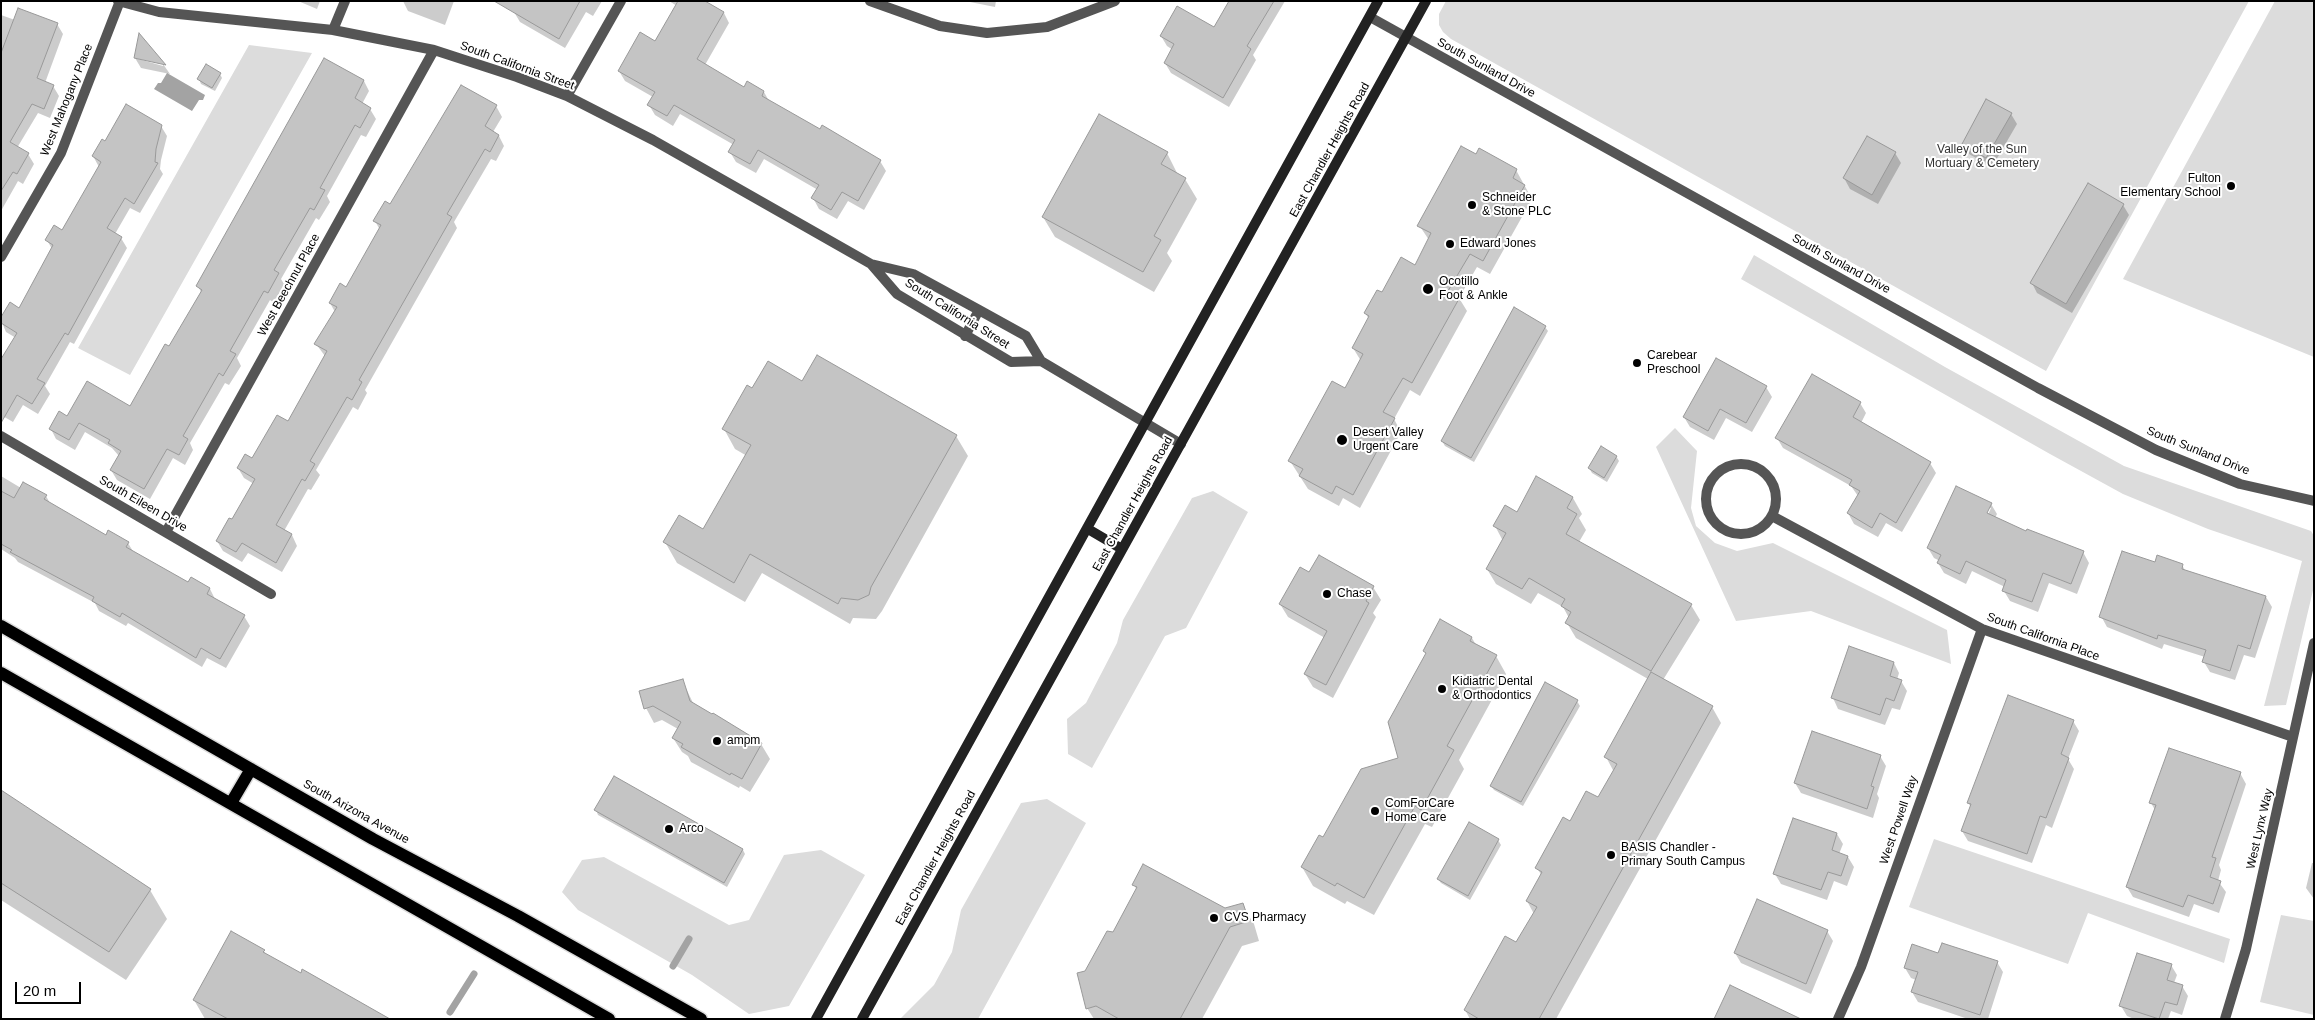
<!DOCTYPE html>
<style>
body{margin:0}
#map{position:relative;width:2315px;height:1020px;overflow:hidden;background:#fff;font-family:Helvetica,sans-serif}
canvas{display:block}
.frame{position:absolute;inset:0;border:2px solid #000;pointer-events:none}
.scale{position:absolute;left:15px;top:982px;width:66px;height:22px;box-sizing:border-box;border:2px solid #000;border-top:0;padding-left:6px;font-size:15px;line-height:18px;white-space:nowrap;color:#000;-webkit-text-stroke:4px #fff;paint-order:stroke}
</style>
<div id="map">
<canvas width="2315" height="1020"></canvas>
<div class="frame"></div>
<div class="scale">20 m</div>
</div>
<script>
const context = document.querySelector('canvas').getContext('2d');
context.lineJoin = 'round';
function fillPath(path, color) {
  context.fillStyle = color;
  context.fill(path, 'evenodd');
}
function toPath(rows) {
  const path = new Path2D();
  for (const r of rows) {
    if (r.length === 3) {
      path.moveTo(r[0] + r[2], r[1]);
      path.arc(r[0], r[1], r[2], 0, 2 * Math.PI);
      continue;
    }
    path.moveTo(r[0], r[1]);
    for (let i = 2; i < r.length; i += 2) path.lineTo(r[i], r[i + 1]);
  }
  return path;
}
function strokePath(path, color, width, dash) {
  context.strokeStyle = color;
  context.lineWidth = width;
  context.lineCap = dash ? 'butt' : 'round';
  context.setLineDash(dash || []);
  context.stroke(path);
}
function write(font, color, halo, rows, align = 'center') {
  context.font = font + ' Helvetica,sans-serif';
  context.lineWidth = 4;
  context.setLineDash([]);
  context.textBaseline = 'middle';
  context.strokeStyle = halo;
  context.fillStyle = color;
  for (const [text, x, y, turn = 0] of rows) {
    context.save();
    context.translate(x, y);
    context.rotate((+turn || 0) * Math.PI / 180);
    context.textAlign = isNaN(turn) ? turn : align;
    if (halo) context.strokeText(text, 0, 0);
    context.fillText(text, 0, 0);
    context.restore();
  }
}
fillPath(toPath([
 [1446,1,2249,1,2046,371,1451,39,1443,32,1439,25,1439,14],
 [2275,1,2314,1,2314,357,2123,279],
 [249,45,312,53,130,375,78,348],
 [1754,255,1945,367,2124,466,2311,531,2314,536,2314,586,2286,705,2264,706,2302,561,2208,529,2123,494,2050,454,1741,279],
 [1675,428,1697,451,1691,508,1696,526,1715,543,1737,551,1773,543,1947,630,1951,664,1811,611,1736,621,1656,447],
 [1213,491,1248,512,1186,628,1165,636,1092,768,1068,754,1067,719,1086,703,1117,643,1123,620,1192,498],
 [1047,799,1086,823,978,1019,900,1019,934,985,952,952,961,910,1021,803],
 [1934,839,2230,939,2224,963,2088,913,2068,964,1909,907],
 [821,850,865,875,789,1006,749,1014,692,975,578,910,562,892,582,860,604,857,729,925,749,920,784,855],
 [2281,915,2314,921,2314,1015,2260,1002]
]), '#dcdcdc');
fillPath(toPath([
 [167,73,205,95,203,100,199,100,192,111,154,89,158,83,161,83]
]), '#a3a3a3');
fillPath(toPath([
 [298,1,320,1,317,9],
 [403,1,454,1,445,25,408,11],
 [520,1,602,1,593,16,586,12,565,48,520,22,514,12],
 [669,1,705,1,724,13,729,23,705,65,745,88,764,92,769,101,820,131,880,161,886,171,864,210,848,201,837,219,819,209,813,198,818,190,764,159,756,173,736,162,730,152,734,145,680,114,673,126,655,115,649,105,653,97,625,81,619,71,656,43,677,6],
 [965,1,996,1,995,7],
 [1230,1,1285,1,1253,55,1256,60,1229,107,1171,73,1165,63,1173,50,1167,46,1161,36,1214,29],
 [1,15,15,20,57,24,63,34,45,83,53,86,59,96,50,118,38,113,17,148,28,154,34,164,23,184,18,181,1,211],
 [135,58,163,66,163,64,170,74,141,68],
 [325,60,364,81,369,91,362,104,370,109,376,119,366,137,361,135,327,196,330,202,319,220,316,218,281,279,284,284,274,303,270,300,237,358,241,366,229,385,225,383,190,443,193,450,185,465,173,458,150,499,117,480,111,470,119,456,112,448,85,432,75,450,56,439,51,429,67,417,131,408,202,294,198,286],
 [220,74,222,78,215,91,201,84,199,79],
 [496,106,502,117,493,132,499,136,504,146,496,161,491,159,454,222,457,228,365,390,367,393,358,410,353,407,316,470,320,475,311,490,308,489,284,531,292,535,297,546,282,572,248,553,242,562,223,551,217,541,232,521,254,484,244,478,238,468,253,459,288,423,325,356,316,344,335,312,330,303,346,288,380,230,375,221],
 [2011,114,2017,124,1992,167,1969,154,1963,144],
 [161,126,167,136,161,160,160,169,163,174,140,213,130,208,115,234,121,238,127,248,74,344,70,342,45,386,50,394,38,414,23,405,13,422,1,415,16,338,6,332,1,320,20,309,52,249,47,240,62,231,99,167,93,156,106,142],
 [1167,153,1178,175,1185,179,1197,199,1167,253,1172,261,1154,292,1055,237,1043,217],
 [1895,153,1901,163,1878,204,1850,189,1844,178],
 [1477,156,1516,170,1532,199,1490,274,1477,267,1459,298,1467,311,1420,396,1410,390,1394,419,1401,432,1360,508,1343,498,1339,506,1308,489,1290,461,1345,390,1361,361,1353,348,1369,319,1365,313,1383,294,1416,267,1429,240,1419,225],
 [2123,205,2129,215,2072,313,2037,293,2032,283],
 [1545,327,1548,331,1474,462,1445,446,1442,441],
 [817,357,956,436,968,456,882,611,876,619,853,618,850,624,762,573,745,602,677,563,665,542,704,531,747,456,735,449,724,429,753,389,803,382],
 [1766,387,1772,397,1752,432,1726,418,1714,440,1690,427,1684,417],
 [1860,403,1866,413,1861,423,1930,463,1936,473,1902,532,1886,523,1878,537,1854,524,1848,513,1858,496,1851,486,1783,448,1777,438],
 [1616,456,1619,461,1607,482,1592,473,1589,468],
 [1,476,21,488,46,496,51,505,106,537,128,543,134,553,189,584,210,589,215,599,244,616,250,626,226,668,207,658,202,667,128,623,126,626,99,611,95,603,18,562,15,558,1,549],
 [1537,478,1573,498,1582,514,1579,518,1586,530,1579,542,1691,605,1700,620,1663,680,1712,707,1721,723,1556,1019,1470,1019,1465,1010,1517,944,1534,914,1527,901,1542,876,1537,868,1598,799,1614,772,1606,757,1648,679,1576,638,1567,623,1569,618,1563,607,1538,593,1531,604,1496,584,1487,569,1503,541,1495,526,1517,513],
 [1991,504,1997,514,1995,518,2027,532,2083,552,2089,563,2077,594,2049,583,2038,612,2010,601,2004,591,2005,587,1972,571,1966,584,1944,573,1938,563,1940,561,1934,558,1928,548],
 [1988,508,1991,508,1986,519,1984,518],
 [2155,564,2182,565,2186,572,2266,597,2272,607,2255,658,2244,655,2235,680,2210,672,2204,662,2205,657,2164,644,2162,649,2107,627,2101,616],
 [1310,574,1373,587,1381,600,1373,613,1376,617,1333,698,1313,687,1305,674,1325,638,1288,617,1280,604],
 [1441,621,1472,638,1476,645,1496,656,1506,674,1459,760,1464,769,1432,827,1425,824,1374,915,1347,901,1345,904,1313,886,1302,867,1324,839,1400,758,1427,655,1424,651],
 [1894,663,1899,673,1897,680,1901,681,1907,691,1900,710,1892,708,1885,725,1838,709,1833,698],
 [682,680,694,705,761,744,770,759,750,792,740,786,739,788,691,762,688,756,682,752,673,738,678,729,662,720,654,723,646,708],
 [1577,701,1580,706,1523,806,1494,790,1491,786],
 [2073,721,2079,731,2068,759,2074,769,2052,828,2046,825,2032,863,1968,841,1962,831,1971,807,1968,803],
 [1880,756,1886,766,1877,794,1879,798,1873,818,1801,793,1795,783],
 [2240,773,2246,784,2219,865,2221,870,2218,881,2226,892,2219,913,2194,904,2189,917,2133,897,2127,887,2155,810,2151,803],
 [1,800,150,890,167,919,126,980,1,900],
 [596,810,743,850,745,854,727,887,598,815],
 [1469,824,1498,840,1501,845,1470,900,1441,883,1438,879],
 [1837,834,1843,844,1839,854,1848,857,1854,867,1847,886,1834,881,1827,900,1781,884,1775,874],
 [2312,863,2314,863,2314,899,2306,888],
 [1134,885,1224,910,1242,904,1254,924,1259,941,1242,946,1202,1019,1094,1019,1087,1008,1086,972,1113,933,1137,890],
 [1827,931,1833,941,1811,994,1741,963,1735,953],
 [264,951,266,955,387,1019,205,1019,194,1000],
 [1939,955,1997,962,2003,972,1988,1019,1968,1019,1918,1002,1912,992,1916,980,1911,978,1905,968],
 [2171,965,2177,975,2174,983,2182,986,2188,996,2182,1015,2171,1011,2168,1019,2134,1019,2127,1016,2121,1006]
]), '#0003');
strokePath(toPath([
 [673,966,689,939],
 [450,1012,474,974]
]), '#a3a3a3', 7);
const building = toPath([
 [494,1,580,1,559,39,494,1],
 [678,1,705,1,724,12,697,59,744,87,747,81,764,91,762,96,820,129,822,125,881,160,858,201,842,192,831,210,811,198,819,185,758,150,750,164,728,152,735,140,674,105,667,116,647,105,655,92,618,71,640,32,655,41,678,1],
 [1229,1,1274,1,1247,46,1251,49,1223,98,1164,63,1174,44,1160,36,1177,6,1214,27,1229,1],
 [18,8,58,23,37,78,54,85,44,109,32,104,10,142,29,153,17,174,13,172,1,191,1,53,18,8],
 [139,33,166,65,134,58,139,33],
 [324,58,364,80,355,98,371,108,360,128,355,125,320,188,325,190,314,210,310,208,274,270,279,273,268,293,264,291,230,351,236,354,223,376,219,373,183,436,188,439,179,455,167,449,144,489,110,470,121,451,108,443,110,440,79,423,69,440,49,429,59,411,67,416,87,381,130,406,165,344,169,346,202,290,196,286,324,58],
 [206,64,221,73,212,88,197,79,206,64],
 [461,85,497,105,485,126,499,135,490,152,485,149,447,214,452,217,359,380,362,382,352,400,347,397,310,461,315,464,305,481,302,479,276,525,292,534,276,563,242,543,236,552,216,541,229,518,232,519,255,479,237,468,245,454,252,458,277,415,288,421,327,351,314,344,337,307,329,303,340,283,346,287,381,225,373,221,385,201,390,204,461,85],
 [1986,99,2012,113,1986,158,1962,144,1986,99],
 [126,104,162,125,156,149,155,162,158,163,134,204,125,198,107,228,122,237,68,335,65,333,37,379,45,383,32,404,17,395,1,423,1,359,17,333,1,323,1,317,10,302,19,308,53,245,45,240,54,225,62,230,101,162,92,156,102,139,105,141,126,104],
 [1099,114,1168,152,1161,164,1186,178,1154,236,1161,240,1143,272,1042,217,1099,114],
 [1867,136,1896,152,1872,195,1843,178,1867,136],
 [1461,146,1476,154,1479,148,1517,169,1513,178,1525,185,1483,261,1470,254,1448,291,1460,297,1412,383,1403,378,1383,412,1395,418,1353,495,1336,486,1332,494,1299,476,1303,469,1288,461,1332,381,1345,388,1363,354,1352,348,1369,316,1364,313,1377,290,1382,292,1401,257,1415,265,1431,233,1417,226,1461,146],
 [2088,183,2124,204,2066,304,2030,283,2088,183],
 [1514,307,1546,326,1471,458,1441,441,1514,307],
 [817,355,957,435,871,587,869,595,858,600,841,598,838,604,750,554,734,583,663,542,679,515,703,529,751,445,722,429,747,385,752,388,768,361,802,381,817,355],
 [1716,358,1767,386,1746,423,1720,409,1708,431,1683,417,1716,358],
 [1812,374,1861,402,1853,417,1931,462,1896,523,1880,513,1872,528,1847,513,1860,491,1849,485,1852,480,1775,438,1812,374],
 [1601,446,1617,456,1604,478,1588,468,1601,446],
 [1536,476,1573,497,1567,508,1577,514,1566,534,1692,604,1651,671,1565,623,1571,612,1561,606,1565,599,1529,578,1522,589,1486,569,1506,533,1493,526,1505,505,1517,512,1536,476],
 [23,482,47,495,44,499,106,535,108,530,129,542,126,547,188,582,191,577,210,588,207,594,245,615,220,659,201,648,196,658,122,613,120,617,92,601,94,597,10,552,12,550,1,544,1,491,14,498,23,482],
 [1956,486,1992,503,1987,513,2026,531,2027,529,2084,551,2071,584,2043,573,2032,602,2002,591,2006,580,1966,561,1960,574,1937,563,1941,555,1927,548,1956,486],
 [2122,551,2155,562,2157,555,2183,564,2182,569,2266,596,2250,649,2238,645,2230,671,2202,662,2206,650,2158,635,2157,639,2099,617,2122,551],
 [1319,555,1374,586,1366,601,1369,603,1326,685,1304,674,1327,631,1279,604,1300,567,1309,572,1319,555],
 [1440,619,1472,637,1470,641,1497,655,1447,746,1454,750,1421,810,1415,806,1364,898,1337,883,1335,886,1301,867,1319,835,1323,837,1361,769,1398,758,1388,722,1426,653,1423,651,1440,619],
 [1849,646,1894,662,1890,676,1902,680,1894,701,1886,698,1880,715,1831,698,1849,646],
 [1651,672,1713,706,1539,1019,1479,1019,1464,1010,1505,936,1516,942,1537,907,1526,901,1542,872,1535,868,1563,817,1570,821,1586,791,1598,797,1617,764,1604,757,1651,672],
 [683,679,690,701,712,714,713,713,762,743,742,779,731,773,730,775,681,747,683,744,672,738,681,722,653,706,644,709,639,691,683,679],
 [1545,682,1578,700,1521,802,1490,786,1545,682],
 [2008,695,2074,720,2061,754,2069,758,2046,818,2040,816,2027,854,1961,831,1971,804,1967,803,2008,695],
 [1812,731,1881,755,1871,786,1874,787,1867,809,1794,783,1812,731],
 [2169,748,2241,772,2212,857,2216,858,2210,877,2221,881,2213,904,2188,895,2183,907,2126,887,2156,805,2149,803,2169,748],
 [614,776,743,849,724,883,594,810,614,776],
 [1,790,151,889,109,952,1,883,1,790],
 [1793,818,1837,833,1832,850,1848,856,1841,876,1828,872,1821,890,1773,874,1793,818],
 [1469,822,1499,839,1468,896,1437,879,1469,822],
 [1143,864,1225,908,1243,903,1249,921,1230,927,1180,1019,1119,1019,1096,1006,1086,1009,1077,973,1085,971,1107,931,1113,932,1137,887,1132,885,1143,864],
 [1757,899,1828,930,1806,984,1734,953,1757,899],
 [231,931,265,950,263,952,301,973,302,969,390,1019,228,1019,193,1000,231,931],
 [1942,943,1998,961,1980,1015,1911,992,1918,972,1904,968,1912,944,1938,953,1942,943],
 [2137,953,2172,964,2167,980,2183,985,2177,1005,2165,1002,2159,1019,2119,1006,2137,953],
 [1730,985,1801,1019,1714,1019,1730,985]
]);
fillPath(building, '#c4c4c4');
strokePath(building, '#999', 1);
const primary = toPath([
 [1,626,373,839,518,916,701,1019],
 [1,673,609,1019],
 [231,803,251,769]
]);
strokePath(primary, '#dbdbdb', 15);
strokePath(toPath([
 [118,1,159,12,333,30,434,50,517,77,567,96,653,140,871,264,913,274,979,310,1026,336,1041,361,1181,444],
 [870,1,940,26,987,33,1047,27,1115,1],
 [1370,17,2038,388,2156,450,2240,484,2314,501],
 [333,30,345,1],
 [567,96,621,1],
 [1,257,61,153,120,1],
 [871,264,897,294,1011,362,1041,361],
 [965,336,979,310],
 [1,436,271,594],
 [1741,499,35],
 [1772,516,1982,629,2293,737],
 [166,532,434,50],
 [1838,1019,1861,967,1982,629],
 [2225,1019,2246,949,2314,643]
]), '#555', 10);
strokePath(toPath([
 [1088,529,1122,549],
 [816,1019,1378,1],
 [862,1019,1426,1]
]), '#222', 10);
strokePath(primary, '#000', 12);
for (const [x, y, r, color] of [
 [2231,186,5,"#000"],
 [1472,205,5,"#000"],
 [1450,244,5,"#000"],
 [1428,289,6,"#000"],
 [1637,363,5,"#000"],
 [1342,440,6,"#000"],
 [1327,594,5,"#000"],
 [1442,689,5,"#000"],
 [717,741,5,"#000"],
 [1375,811,5,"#000"],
 [669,829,5,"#000"],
 [1611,855,5,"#000"],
 [1214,918,5,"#000"]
]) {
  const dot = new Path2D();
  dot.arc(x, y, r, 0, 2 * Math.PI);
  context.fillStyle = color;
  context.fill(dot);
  strokePath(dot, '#fff', 2);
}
write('12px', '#000', '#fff', [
 ["South California Street",517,66,20],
 ["South Sunland Drive",1486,68,29],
 ["West Mahogany Place",67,100,-68],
 ["East Chandler Heights Road",1330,150,-61],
 ["South Sunland Drive",1841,264,29],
 ["West Beechnut Place",289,285,-61],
 ["South California Street",957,314,32],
 ["South Sunland Drive",2198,451,22],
 ["South Eileen Drive",143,504,30],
 ["East Chandler Heights Road",1133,504,-61],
 ["South California Place",2043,637,20],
 ["South Arizona Avenue",356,812,29],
 ["West Powell Way",1899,820,-71],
 ["West Lynx Way",2260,829,-77],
 ["East Chandler Heights Road",936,858,-61]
]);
write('12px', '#333', '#fff', [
 ["Valley of the Sun",1982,150],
 ["Mortuary & Cemetery",1982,164]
]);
write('12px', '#000', '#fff', [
 ["Fulton",2221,179,"right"],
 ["Elementary School",2221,193,"right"],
 ["Schneider",1482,198],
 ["& Stone PLC",1482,212],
 ["Edward Jones",1460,244],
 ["Ocotillo",1439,282],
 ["Foot & Ankle",1439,296],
 ["Carebear",1647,356],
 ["Preschool",1647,370],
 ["Desert Valley",1353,433],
 ["Urgent Care",1353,447],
 ["Chase",1337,594],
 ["Kidiatric Dental",1452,682],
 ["& Orthodontics",1452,696],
 ["ampm",727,741],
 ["ComForCare",1385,804],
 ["Home Care",1385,818],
 ["Arco",679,829],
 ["BASIS Chandler -",1621,848],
 ["Primary South Campus",1621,862],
 ["CVS Pharmacy",1224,918]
], 'left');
</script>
